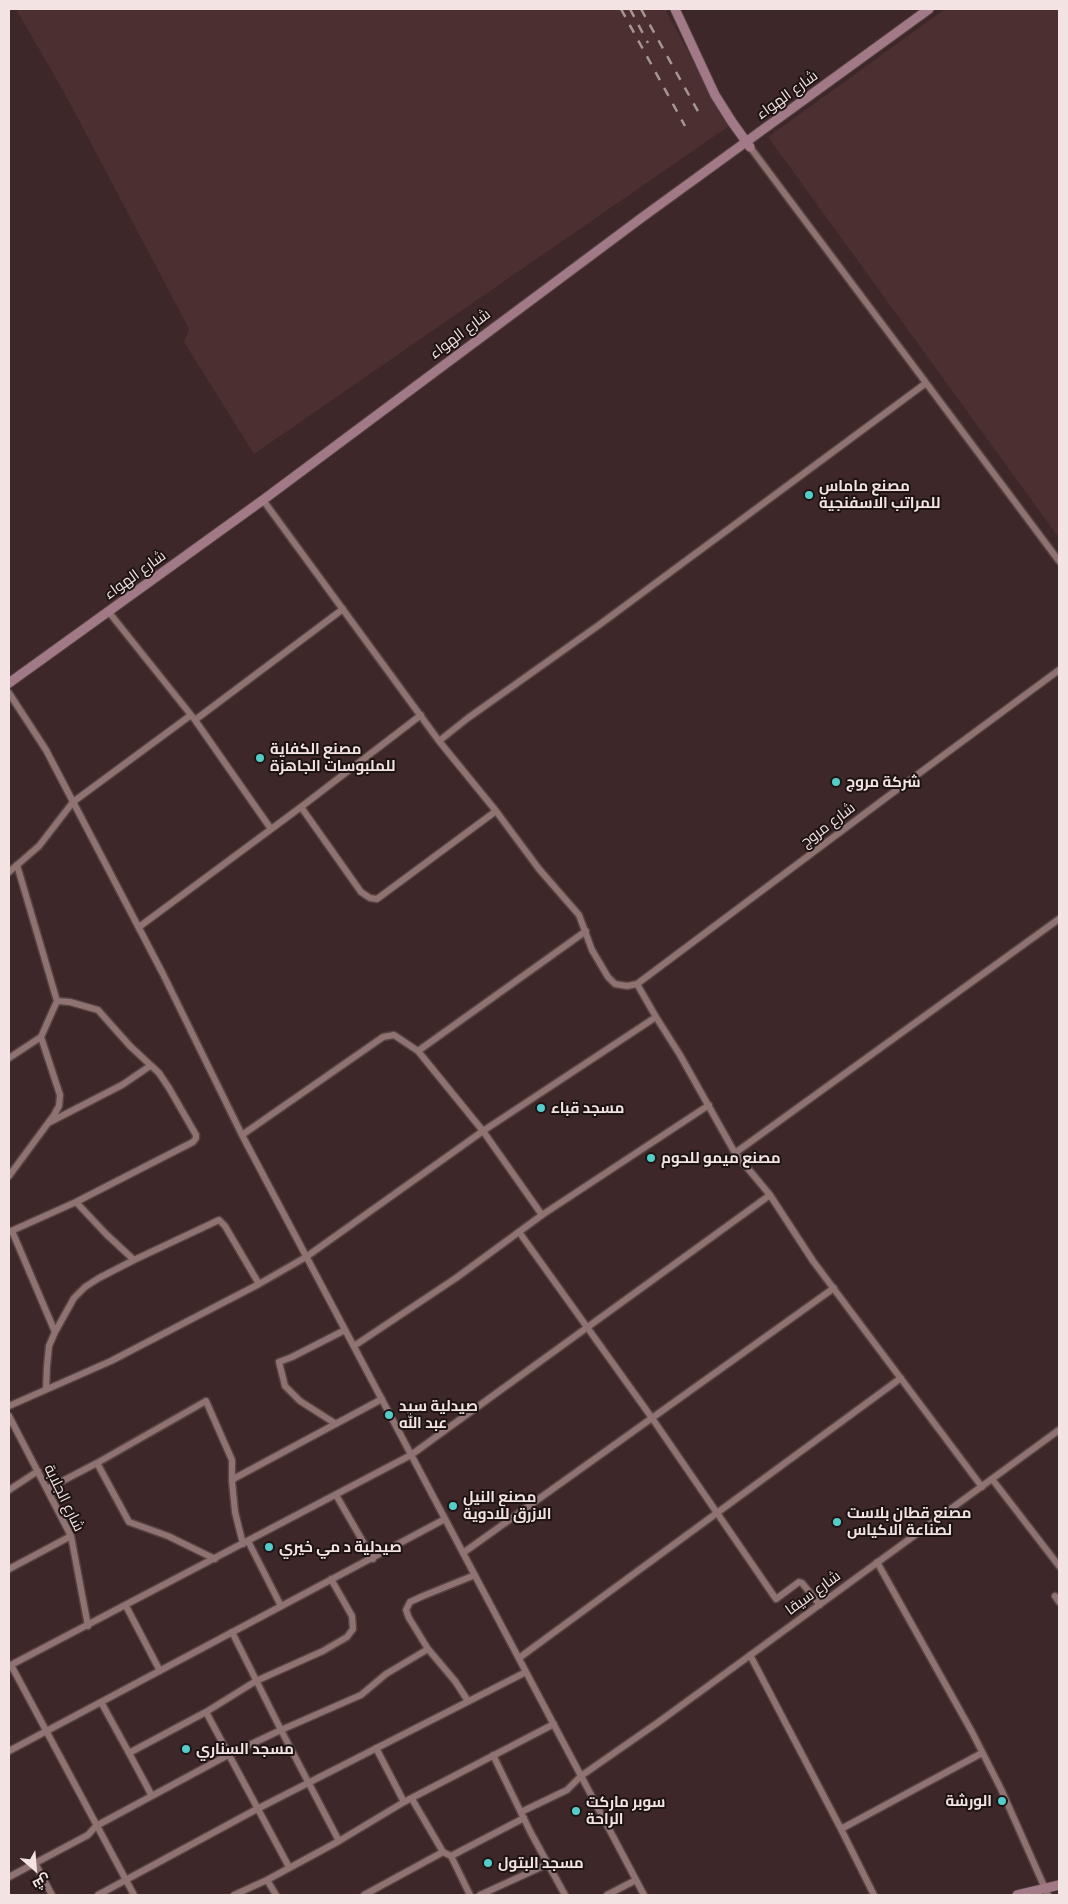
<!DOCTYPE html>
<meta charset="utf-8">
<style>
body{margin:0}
#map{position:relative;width:1068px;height:1904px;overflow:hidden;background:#3e2728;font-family:"Public Sans",Cairo,sans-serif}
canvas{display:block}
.frame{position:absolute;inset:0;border:10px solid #f3e3e2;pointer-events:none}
.north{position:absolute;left:10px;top:1844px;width:50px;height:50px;-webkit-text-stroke:4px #1e1313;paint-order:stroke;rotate:153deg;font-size:14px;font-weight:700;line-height:20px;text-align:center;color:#f3e3e2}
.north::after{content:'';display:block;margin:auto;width:18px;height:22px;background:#f3e3e2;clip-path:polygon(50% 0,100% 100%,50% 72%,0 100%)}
</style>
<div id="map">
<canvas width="1068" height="1904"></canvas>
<div class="frame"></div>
<div class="north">ش</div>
</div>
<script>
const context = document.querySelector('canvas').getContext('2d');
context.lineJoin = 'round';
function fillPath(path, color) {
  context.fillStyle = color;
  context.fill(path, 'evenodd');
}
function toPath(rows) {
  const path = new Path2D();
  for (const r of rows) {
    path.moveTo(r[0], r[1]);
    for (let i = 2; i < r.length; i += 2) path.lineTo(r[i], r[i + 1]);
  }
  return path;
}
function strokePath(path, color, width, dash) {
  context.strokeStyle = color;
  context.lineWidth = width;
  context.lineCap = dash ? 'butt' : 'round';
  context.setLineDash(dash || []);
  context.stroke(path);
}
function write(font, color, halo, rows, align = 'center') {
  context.font = font + ' "Public Sans",Cairo,sans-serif';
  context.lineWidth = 4;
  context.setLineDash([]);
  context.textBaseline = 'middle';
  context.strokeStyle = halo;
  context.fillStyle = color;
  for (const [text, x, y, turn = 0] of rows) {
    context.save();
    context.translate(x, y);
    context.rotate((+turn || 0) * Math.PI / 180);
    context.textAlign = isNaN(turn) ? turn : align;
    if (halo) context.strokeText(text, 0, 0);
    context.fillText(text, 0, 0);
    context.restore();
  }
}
fillPath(toPath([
 [16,9,665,9,729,126,254,454,184,342,189,329,65,94],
 [945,9,1059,9,1059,538,768,137]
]), '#4c2f30');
const street = toPath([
 [750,147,1059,561],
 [263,500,439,741,496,811,539,869,579,915,592,950,608,977,615,984,627,986,637,984,656,1017,680,1055,735,1153,770,1195,813,1261,982,1487],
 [108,611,195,720,271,829],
 [9,693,46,750,163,974,242,1135,644,1895],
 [195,720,343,609],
 [439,741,468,718,599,625,926,383],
 [301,807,361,892,370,898,377,899,496,811],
 [9,872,39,846,73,802,191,715],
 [139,927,301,807,421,715],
 [637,984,887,797,1059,670],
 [418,1051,586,931],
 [9,1058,41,1037,57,1001,17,865],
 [50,1122,122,1085,150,1066],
 [242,1135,383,1037,394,1035,418,1051,483,1131,542,1215],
 [735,1153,1059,919],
 [9,1176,54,1115,59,1106,60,1095,41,1037],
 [76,1202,106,1234,134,1260],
 [12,1231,55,1332],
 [9,1232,76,1202,193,1142,196,1138,196,1135,169,1088,159,1073,130,1046,98,1010,70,1002,57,1001],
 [519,1232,652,1418,776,1599,799,1582,802,1583,820,1605],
 [354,1346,456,1278,542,1215,709,1105],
 [46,1389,47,1366,49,1346,55,1332,74,1298,85,1287,99,1278,134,1260,219,1220,225,1226,259,1284],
 [9,1406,111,1361,259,1284,306,1257,483,1131,656,1017],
 [9,1416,71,1536,88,1626],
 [336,1424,300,1401,285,1386,279,1362,292,1357,345,1330],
 [97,1463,206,1401,232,1460,232,1481],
 [992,1479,1059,1566],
 [47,1489,97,1463,129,1522,168,1536,215,1559],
 [9,1490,38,1471],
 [336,1495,373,1559],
 [248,1541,281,1606],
 [243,1544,235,1512,232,1481,235,1478,382,1399],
 [463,1553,834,1288],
 [877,1562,972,1732,1001,1789,1048,1895],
 [9,1569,71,1536],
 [1055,1596,1059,1602],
 [126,1606,160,1671],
 [232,1632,281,1730,339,1841],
 [750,1655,841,1829,874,1895],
 [519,1658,901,1378],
 [11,1665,134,1895],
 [9,1666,411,1455,770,1195],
 [468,1701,455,1681,428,1649,409,1618,406,1610,410,1602,423,1596,475,1575],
 [101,1702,129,1753],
 [206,1712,289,1867],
 [376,1748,404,1802],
 [9,1751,445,1519],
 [493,1755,531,1833,565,1895],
 [152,1796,129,1753,206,1712,256,1681,323,1651,347,1637,353,1629,352,1616,331,1579],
 [412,1799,443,1852,451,1856,470,1895],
 [521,1812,567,1790,581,1776,660,1721,1059,1430],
 [841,1829,982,1753],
 [451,1856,524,1818],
 [35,1863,52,1895],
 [9,1877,88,1835,96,1826,228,1755,281,1730,361,1695,386,1674,428,1649],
 [267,1880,276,1895],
 [98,1895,257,1809,526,1672],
 [234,1895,267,1880,339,1841,404,1802,554,1724],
 [364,1895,443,1852],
 [480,1895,548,1864],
 [607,1895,636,1880]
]);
const secondary = toPath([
 [675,9,715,95,732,122,750,147],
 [9,683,263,500,644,216,929,9],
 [1017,1895,1059,1885]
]);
strokePath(street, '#564342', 9);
strokePath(secondary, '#564342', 11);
strokePath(street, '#8f7373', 6);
strokePath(secondary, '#a27986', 9);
strokePath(toPath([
 [621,9,685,126],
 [630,9,648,43],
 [641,9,700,115]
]), '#a89595', 2.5, [9, 9]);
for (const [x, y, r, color] of [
 [809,495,5,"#53cdc9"],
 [260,758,5,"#53cdc9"],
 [836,782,5,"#53cdc9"],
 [541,1108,5,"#53cdc9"],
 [651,1158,5,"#53cdc9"],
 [389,1415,5,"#53cdc9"],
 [453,1506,5,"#53cdc9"],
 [837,1522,5,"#53cdc9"],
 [269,1547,5,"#53cdc9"],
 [186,1749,5,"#53cdc9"],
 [1002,1801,5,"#53cdc9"],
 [576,1811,5,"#53cdc9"],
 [488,1863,5,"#53cdc9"]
]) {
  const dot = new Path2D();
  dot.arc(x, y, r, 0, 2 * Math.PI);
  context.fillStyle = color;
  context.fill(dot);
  strokePath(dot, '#1e1313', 2);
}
write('15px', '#f3e3e2', '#1e1313', [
 ["شارع الهواء",787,95,-36],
 ["شارع الهواء",460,334,-37],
 ["شارع الهواء",135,575,-36],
 ["شارع مروج",828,825,-37],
 ["شارع الجلابة",64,1498,64],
 ["شارع سيقا",813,1593,-36]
]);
write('bold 15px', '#f3e3e2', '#1e1313', [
 ["مصنع ماماس",819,486],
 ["للمراتب الاسفنجية",819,503],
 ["مصنع الكفاية",270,749],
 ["للملبوسات الجاهزة",270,766],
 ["شركة مروج",846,782],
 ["مسجد قباء",551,1108],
 ["مصنع ميمو للحوم",661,1158],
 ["صيدلية سيد",399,1406],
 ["عبد الله",399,1423],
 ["مصنع النيل",463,1497],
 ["الازرق للادوية",463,1514],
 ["مصنع قطان بلاست",847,1513],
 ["لصناعة الاكياس",847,1530],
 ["صيدلية د مي خيري",279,1547],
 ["مسجد السناري",196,1749],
 ["الورشة",992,1801,"right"],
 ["سوبر ماركت",586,1802],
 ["الراحة",586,1819],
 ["مسجد البتول",498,1863]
], 'left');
</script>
